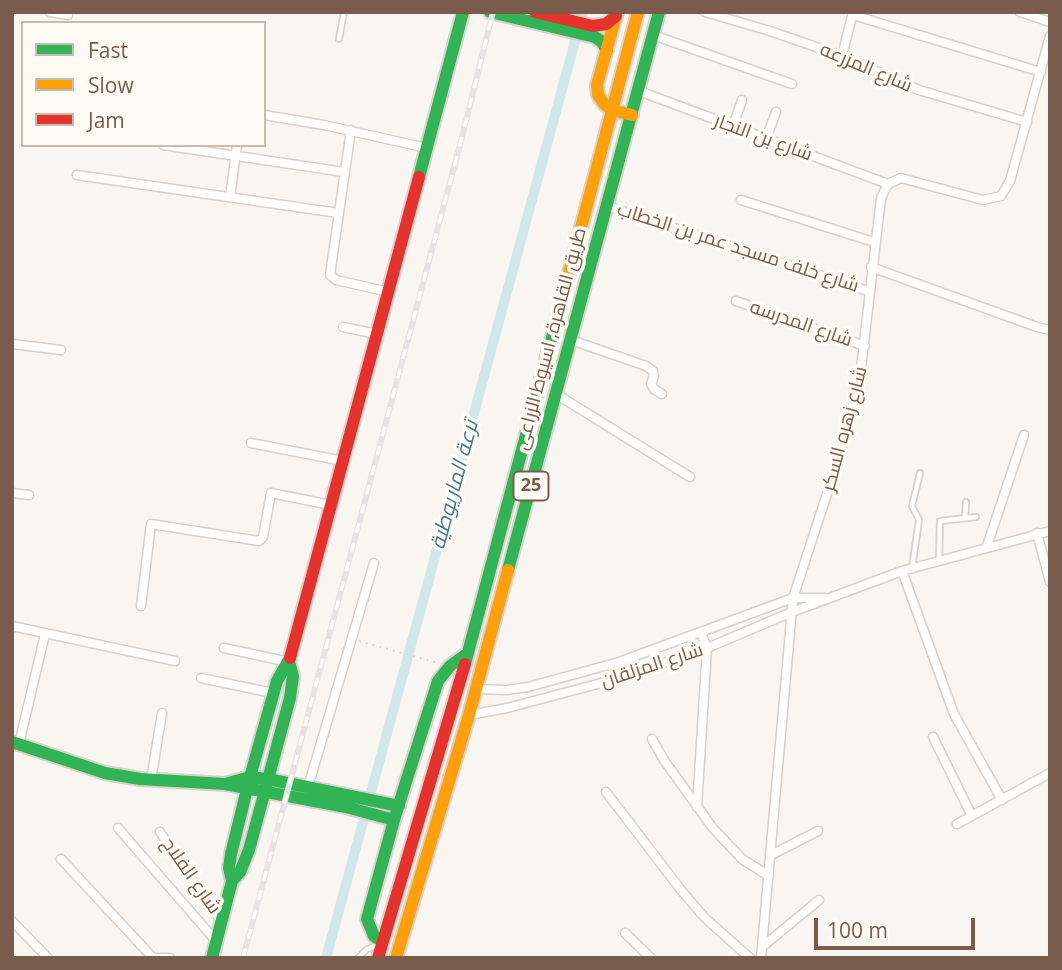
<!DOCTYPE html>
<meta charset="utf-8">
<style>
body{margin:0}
#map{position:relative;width:1062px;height:970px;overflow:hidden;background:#f9f5f0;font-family:"Open Sans",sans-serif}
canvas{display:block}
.frame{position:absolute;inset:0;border:14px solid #7a5c4d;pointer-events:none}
.legend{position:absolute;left:21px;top:21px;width:245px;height:126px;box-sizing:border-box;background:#fffaf3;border:2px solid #cabbb1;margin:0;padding:9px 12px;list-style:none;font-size:21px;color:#7a5c4d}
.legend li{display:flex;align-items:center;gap:14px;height:35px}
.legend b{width:35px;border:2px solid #cabbb1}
.scale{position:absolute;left:814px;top:918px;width:161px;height:32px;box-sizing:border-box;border:4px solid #7a5c4d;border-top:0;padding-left:9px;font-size:21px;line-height:24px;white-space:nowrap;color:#7a5c4d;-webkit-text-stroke:5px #fffaf3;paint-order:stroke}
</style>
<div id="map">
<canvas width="1062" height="970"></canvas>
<div class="frame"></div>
<ul class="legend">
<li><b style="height:9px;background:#30b455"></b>Fast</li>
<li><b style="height:9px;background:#ff9f0a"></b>Slow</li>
<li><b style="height:9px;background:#e5322d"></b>Jam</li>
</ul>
<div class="scale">100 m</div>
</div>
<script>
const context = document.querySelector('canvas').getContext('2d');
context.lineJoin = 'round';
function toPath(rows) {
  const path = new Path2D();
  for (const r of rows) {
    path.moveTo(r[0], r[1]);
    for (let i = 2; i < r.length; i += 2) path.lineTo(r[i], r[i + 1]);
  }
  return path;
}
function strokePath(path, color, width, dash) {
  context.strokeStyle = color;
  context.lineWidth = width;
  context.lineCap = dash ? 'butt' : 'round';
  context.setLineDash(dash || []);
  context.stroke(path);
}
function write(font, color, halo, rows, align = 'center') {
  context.font = font + ' "Open Sans",Cairo,sans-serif';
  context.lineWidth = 7;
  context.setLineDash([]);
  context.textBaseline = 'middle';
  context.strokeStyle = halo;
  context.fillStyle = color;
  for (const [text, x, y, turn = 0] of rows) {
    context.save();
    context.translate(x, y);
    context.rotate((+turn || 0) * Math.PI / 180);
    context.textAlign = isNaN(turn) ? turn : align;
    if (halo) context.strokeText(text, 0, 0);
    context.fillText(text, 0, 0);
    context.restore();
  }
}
strokePath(toPath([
 [326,958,583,12]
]), '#d0e8ea', 10);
const lane = toPath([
 [339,39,344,12],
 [965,518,966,502],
 [939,560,940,521,976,517],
 [912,568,919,520,912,506,920,473],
 [358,958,366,950,378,944]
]);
const street = toPath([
 [50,12,68,15],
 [705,12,770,31,842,56,919,90,1027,122],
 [1020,12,1050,22],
 [853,15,1041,72],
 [653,35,792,84],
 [842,56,853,12],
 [639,91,888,184],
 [264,115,324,125,427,148],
 [733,126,742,100],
 [351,130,330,275,336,280,389,292],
 [766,139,776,112],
 [163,145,344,172],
 [77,175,338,213],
 [230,197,237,145],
 [741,200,874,242],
 [607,206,868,291],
 [871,267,1037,327,1050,330],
 [736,301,865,346],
 [343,327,377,334],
 [571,340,646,366,653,371,654,376,651,384,654,389,662,394],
 [12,344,61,350],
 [556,394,690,477],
 [251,443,343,461],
 [12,493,29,495],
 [1037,533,1050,582],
 [987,546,1024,435],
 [902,571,954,714,1002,800],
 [141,606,151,524,259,541,263,537,271,493,331,505],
 [12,626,175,661],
 [224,648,289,662],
 [201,678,273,693],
 [476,689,506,690,528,687,619,662,793,598,825,598],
 [469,715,507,708,624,677,707,648,792,612,902,571,1050,531],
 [933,737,972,816],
 [652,739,664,760,712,827,742,859,769,876],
 [19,744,45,634],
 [151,780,162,713],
 [308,787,374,563],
 [606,792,681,890,705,918,750,958],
 [697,807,707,648,701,633],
 [957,824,1050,773],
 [118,828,216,941],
 [160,832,221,921],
 [771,855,818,831],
 [61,859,153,958],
 [12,921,48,958],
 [625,933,651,958],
 [762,947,819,900],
 [157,958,170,958],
 [761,958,793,598,844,442,860,377,881,198,888,184,901,178,983,200,1001,196,1010,181,1050,36]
]);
const fast = toPath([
 [490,12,595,37,602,42,607,50],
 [419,177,463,12],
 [508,570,659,12],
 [465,664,554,330],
 [12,742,105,773,140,779,225,784,346,807,394,820],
 [225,784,250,777,268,779,399,806],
 [232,881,240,872,249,850,290,698,293,676,289,662],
 [382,942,374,936,367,919,394,820,438,681,450,666,468,653],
 [212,958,232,881,229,868,231,854,250,777,277,681,290,658]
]);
const slow = toPath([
 [617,12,597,85,598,95,604,104,612,110,632,115],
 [554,330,638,12],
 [396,958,469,715,508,570]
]);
const jam = toPath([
 [535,12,593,26,606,24,616,16],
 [290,658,419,177],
 [378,958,465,664]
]);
strokePath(lane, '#d7d1cb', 8);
strokePath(street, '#d7d1cb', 11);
strokePath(fast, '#d9d2cb', 16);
strokePath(slow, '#d9d2cb', 16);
strokePath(jam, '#d9d2cb', 16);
strokePath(toPath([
 [359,641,438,663]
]), '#dcd5d0', 2, [2, 5]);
strokePath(lane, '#fefefd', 4.5);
strokePath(street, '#fefefd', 8);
strokePath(fast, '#30b455', 12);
strokePath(slow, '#ff9f0a', 12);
strokePath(jam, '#e5322d', 12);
const rail = toPath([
 [243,958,461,141,493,12]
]);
strokePath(rail, '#e6e3e7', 6);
strokePath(rail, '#fffaf3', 3.5, [10]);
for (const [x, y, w] of [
 [531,486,35]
]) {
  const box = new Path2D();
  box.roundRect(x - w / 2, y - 14.5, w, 29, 5);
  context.fillStyle = '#fffaf3';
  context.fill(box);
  strokePath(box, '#7a5c4d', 2);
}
write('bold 18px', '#7a5c4d', null, [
 ["25",531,486]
]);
write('19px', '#7a5c4d', '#fffaf3', [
 ["شارع المزرعه",866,68,23],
 ["شارع بن النجار",763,138,20],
 ["شارع خلف مسجد عمر بن الخطاب",738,248,18],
 ["شارع المدرسه",801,324,19],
 ["طريق القاهرة, اسيوط الزراعى",551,339,-75],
 ["شارع زهره السكر",845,429,-75],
 ["شارع المزلقان",652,666,-18],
 ["شارع الفلاح",191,876,55]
]);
write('italic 21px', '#437c86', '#fffaf3', [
 ["ترعة الماريوطية",455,485,-75]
]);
</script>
